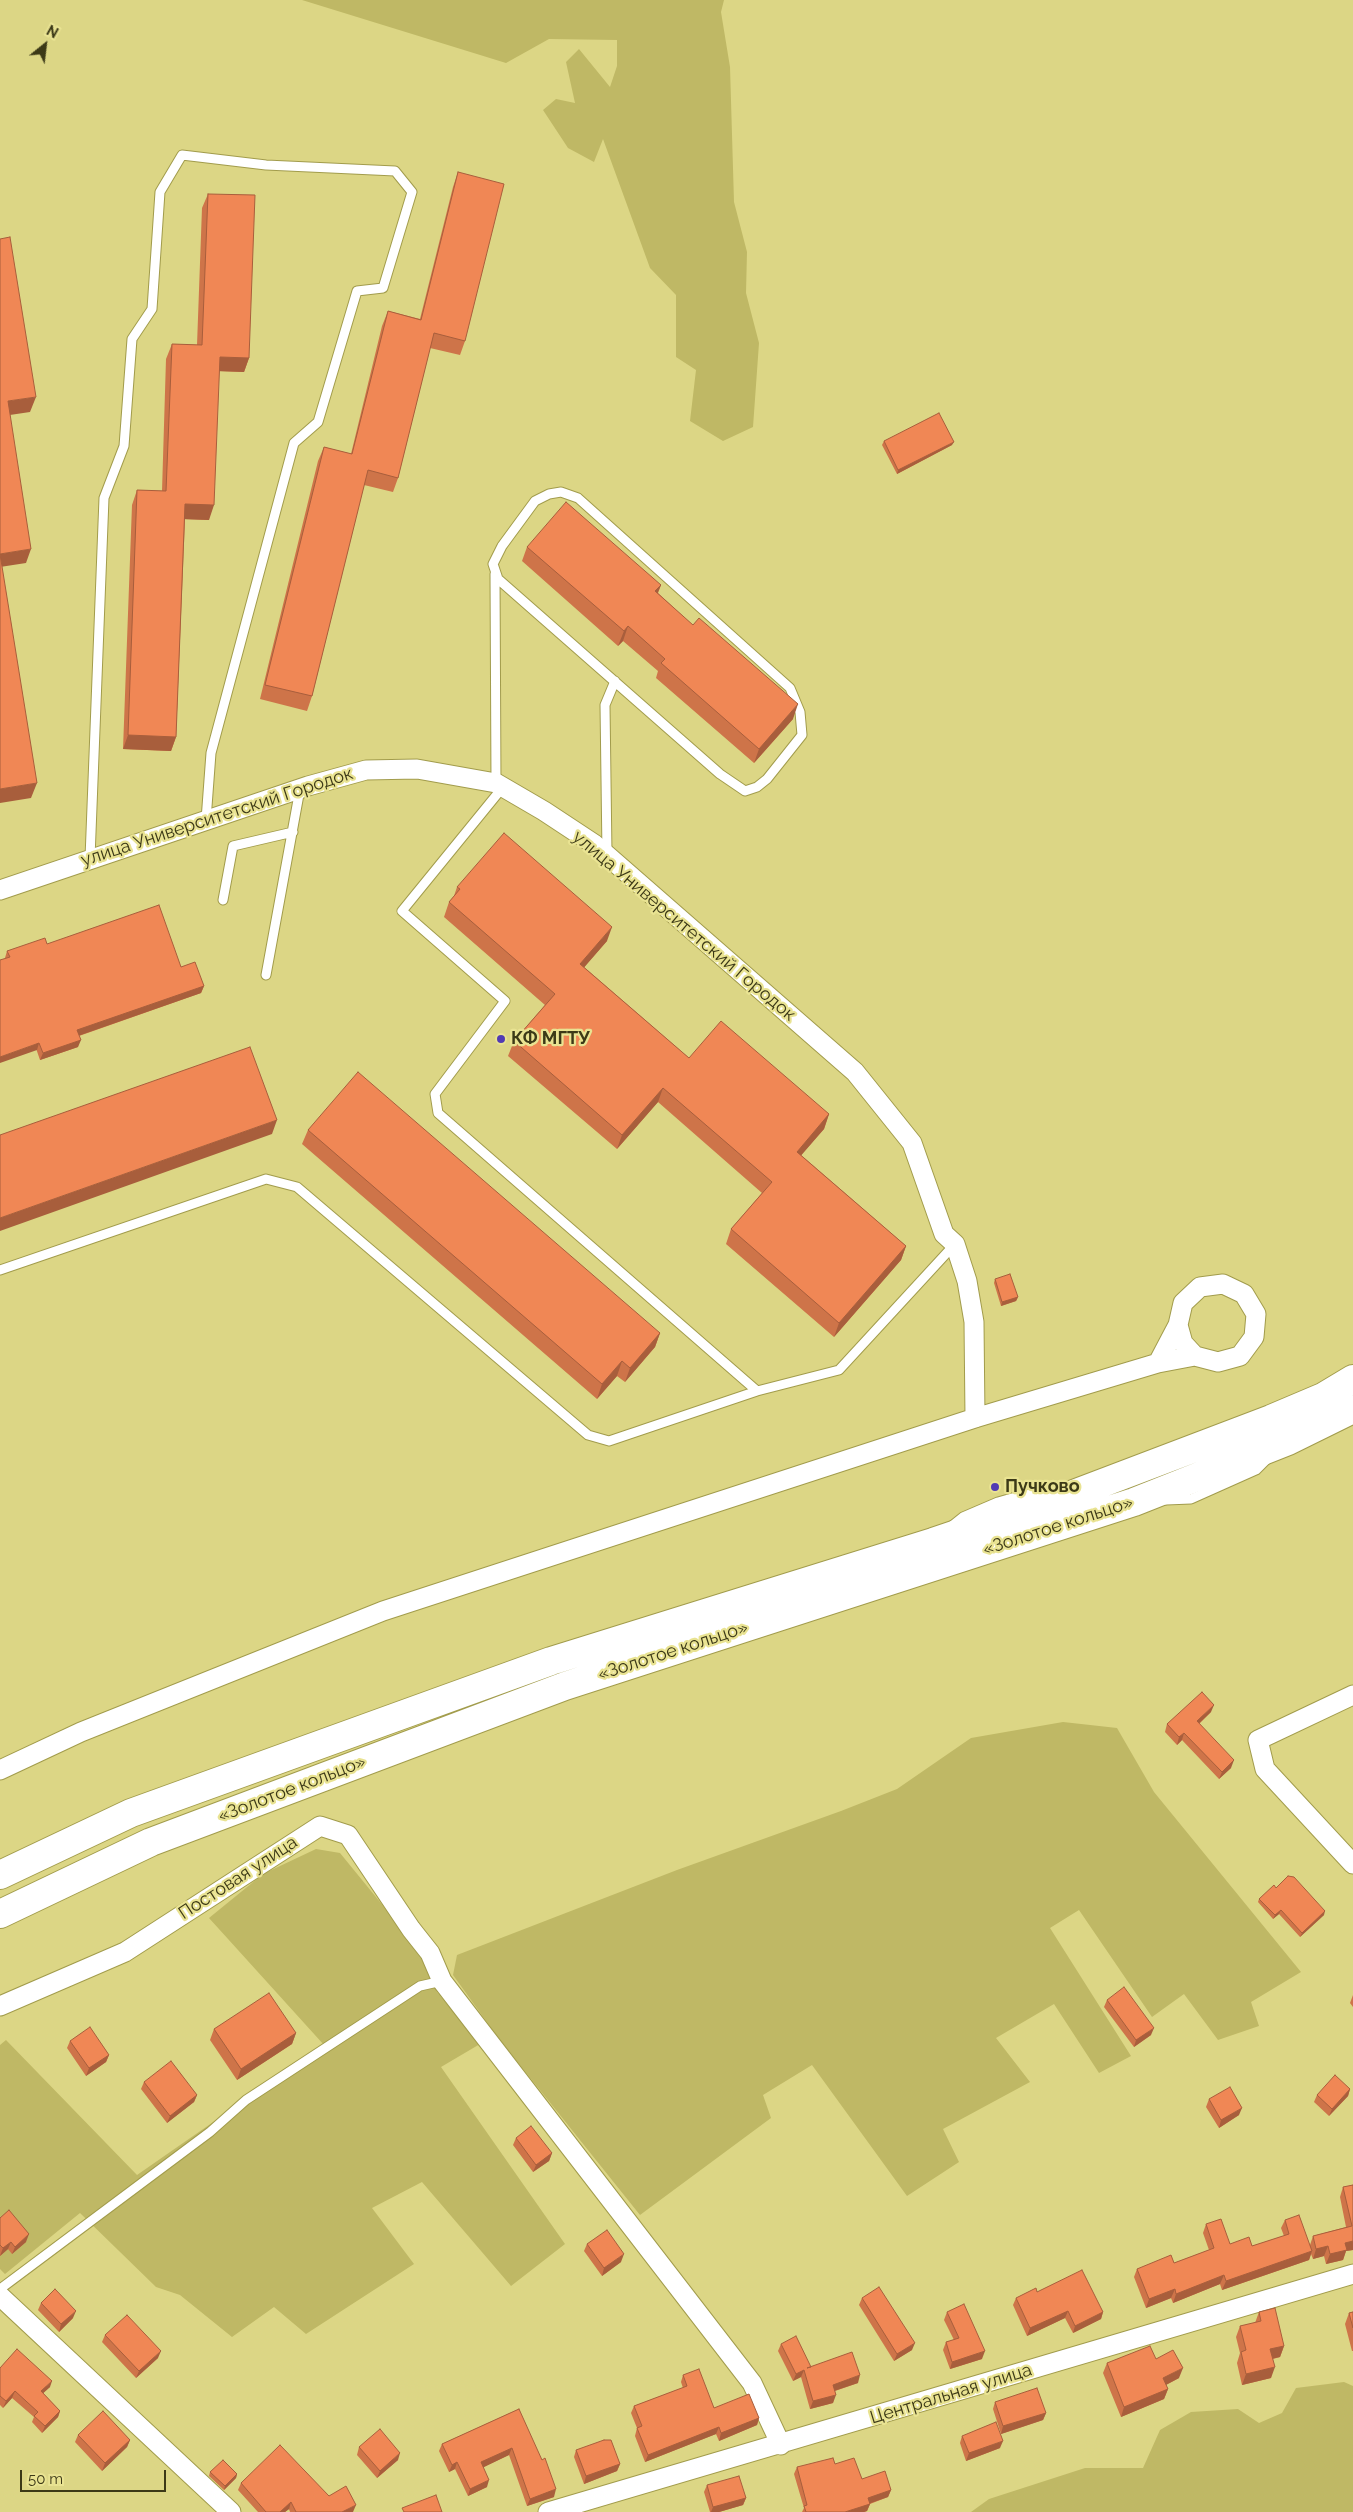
<!DOCTYPE html>
<meta charset="utf-8">
<style>
body{margin:0}
#map{position:relative;width:1353px;height:2512px;overflow:hidden;background:#dcd685;font-family:Raleway,sans-serif}
canvas{display:block}
.north{position:absolute;left:20px;top:20px;width:50px;height:50px;-webkit-text-stroke:4px #e9e392;paint-order:stroke;rotate:29deg;font-size:14px;font-weight:700;line-height:20px;text-align:center;color:#3c3917}
.north::after{content:'';display:block;margin:auto;width:18px;height:22px;background:#3c3917;clip-path:polygon(50% 0,100% 100%,50% 72%,0 100%)}
.scale{position:absolute;left:20px;top:2470px;width:146px;height:22px;box-sizing:border-box;border:2px solid #3c3917;border-top:0;padding-left:6px;font-size:15px;line-height:18px;white-space:nowrap;color:#3c3917;-webkit-text-stroke:4px #e9e392;paint-order:stroke}
</style>
<div id="map">
<canvas width="1353" height="2512"></canvas>
<div class="north">N</div>
<div class="scale">50 m</div>
</div>
<script>
const context = document.querySelector('canvas').getContext('2d');
context.lineJoin = 'round';
function fillPath(path, color) {
  context.fillStyle = color;
  context.fill(path, 'evenodd');
}
function toPath(rows) {
  const path = new Path2D();
  for (const r of rows) {
    path.moveTo(r[0], r[1]);
    for (let i = 2; i < r.length; i += 2) path.lineTo(r[i], r[i + 1]);
  }
  return path;
}
function strokePath(path, color, width, dash) {
  context.strokeStyle = color;
  context.lineWidth = width;
  context.lineCap = dash ? 'butt' : 'round';
  context.setLineDash(dash || []);
  context.stroke(path);
}
function write(font, color, halo, rows, align = 'center') {
  context.font = font + ' Raleway,sans-serif';
  context.lineWidth = 4.5;
  context.setLineDash([]);
  context.textBaseline = 'middle';
  context.strokeStyle = halo;
  context.fillStyle = color;
  for (const [text, x, y, turn = 0] of rows) {
    context.save();
    context.translate(x, y);
    context.rotate((+turn || 0) * Math.PI / 180);
    context.textAlign = isNaN(turn) ? turn : align;
    if (halo) context.strokeText(text, 0, 0);
    context.fillText(text, 0, 0);
    context.restore();
  }
}
fillPath(toPath([
 [302,0,724,0,721,12,730,67,734,202,747,252,746,293,759,343,753,427,723,441,690,421,696,370,676,357,676,295,650,268,603,139,594,162,568,148,543,110,556,99,575,103,566,62,579,49,610,87,617,66,617,40,549,39,506,63],
 [1063,1722,1117,1728,1154,1792,1301,1972,1251,2002,1259,2026,1218,2040,1184,1994,1152,2017,1079,1910,1050,1928,1131,2056,1099,2073,1054,2004,996,2038,1030,2082,943,2129,959,2162,907,2196,812,2065,763,2095,771,2118,640,2215,499,2039,453,1975,457,1955,677,1870,841,1811,897,1789,971,1738],
 [316,1849,340,1853,429,1962,437,1992,480,2044,441,2067,565,2244,511,2286,422,2182,372,2208,414,2264,306,2334,274,2307,232,2337,180,2295,156,2287,80,2213,5,2274,0,2269,0,2045,6,2040,137,2175,324,2045,209,1918,263,1874],
 [1344,2382,1353,2386,1353,2512,971,2512,989,2499,1085,2468,1143,2468,1160,2430,1191,2412,1238,2409,1259,2423,1282,2413,1296,2388]
]), '#bfb865');
const service = toPath([
 [561,492,578,498,790,688,800,712,802,735,767,779,757,787,745,791,720,774,498,579,493,564,502,546,535,501,549,494,561,492],
 [495,574,496,783],
 [503,787,402,911,505,1001,435,1094,438,1113,757,1391],
 [607,854,605,705,615,681],
 [90,858,104,498,124,446,132,339,152,309,160,192,182,155,266,165,395,171,412,192,383,288,357,291,318,422,294,443,211,753,206,820],
 [223,900,233,846,293,832],
 [266,975,300,789],
 [0,1270,266,1179,297,1187,588,1435,609,1441,757,1391,839,1370,955,1244],
 [1166,1500,1191,1499,1256,1470,1266,1460],
 [953,1525,963,1517,998,1502,1026,1494,1040,1496],
 [0,2289,210,2132,246,2100,420,1986,442,1981]
]);
const minor = toPath([
 [0,890,308,786,366,770,417,769,496,783,544,811,594,844,855,1072,912,1143,944,1234,955,1244,967,1281,974,1322,975,1418],
 [1158,1363,1178,1325],
 [1353,1695,1258,1740,1265,1769,1353,1864],
 [0,1770,81,1732,383,1611,975,1418,1158,1363,1195,1356,1218,1362,1240,1356,1254,1337,1256,1314,1244,1294,1223,1284,1200,1287,1183,1303,1178,1325,1183,1343,1195,1356],
 [0,2006,125,1952,320,1826,348,1835,411,1929,430,1953,442,1981,752,2383,781,2445],
 [0,2296,231,2512],
 [548,2512,1353,2274]
]);
const trunk = toPath([
 [0,1875,131,1813,551,1661,933,1542,1063,1498,1271,1419,1323,1397,1353,1379],
 [0,1914,151,1842,565,1686,1134,1502,1288,1441,1353,1409]
]);
strokePath(service, '#a29c4c', 11);
strokePath(minor, '#a29c4c', 21);
strokePath(trunk, '#a29c4c', 30);
strokePath(service, '#fff', 9);
strokePath(minor, '#fff', 19);
strokePath(trunk, '#fff', 28);
fillPath(toPath([
 [458,172,465,341,460,355,430,348,398,478,393,492,364,485,312,696,307,711,260,699,318,461,324,447,351,454,382,326,388,311,420,319,453,187],
 [208,194,249,358,244,372,219,371,209,520,185,519,176,737,171,751,123,749,132,505,137,490,162,491,166,359,172,344,197,345,202,208],
 [884,441,952,445,897,474,882,445],
 [527,547,661,585,658,593,793,719,754,763,656,678,658,671,623,641,618,646,522,561],
 [457,887,607,941,584,967,689,1058,829,1114,824,1129,801,1155,906,1246,901,1260,834,1337,726,1244,731,1229,762,1193,658,1102,617,1149,508,1056,514,1041,545,1005,444,917,449,902,454,896],
 [47,944,181,967,204,986,201,993,79,1036,78,1047,40,1060,5,958,7,951],
 [308,1130,660,1333,655,1347,625,1382,617,1376,597,1399,302,1144],
 [995,1279,1018,1297,1016,1301,1001,1306,994,1283],
 [1211,1712,1199,1724,1231,1768,1219,1779,1182,1740,1177,1745,1165,1732,1167,1724],
 [1276,1888,1324,1915,1300,1937,1279,1914,1273,1919,1258,1902,1259,1899],
 [1353,1995,1353,2007,1350,2003],
 [1107,2000,1151,2035,1134,2047,1104,2007],
 [214,2029,296,2033,292,2044,237,2080,210,2040],
 [70,2041,109,2055,106,2062,86,2076,67,2048],
 [144,2082,197,2095,194,2102,167,2123,141,2089],
 [1350,2089,1348,2096,1329,2116,1314,2102,1317,2095],
 [1209,2099,1239,2115,1219,2128,1206,2107],
 [516,2138,552,2153,549,2161,533,2172,513,2145],
 [1353,2185,1353,2250,1346,2251,1343,2260,1326,2264,1324,2256,1313,2259,1311,2254,1309,2260,1222,2290,1220,2284,1173,2303,1171,2298,1146,2308,1134,2277,1137,2269,1174,2263,1209,2250,1203,2233,1206,2224,1230,2244,1252,2246,1284,2236,1281,2228,1285,2220,1310,2245,1313,2236,1346,2227,1340,2197,1343,2187],
 [0,2218,26,2242,12,2254,8,2249,0,2256],
 [587,2244,621,2262,602,2276,584,2251],
 [862,2298,912,2350,894,2361,859,2305],
 [1016,2298,1103,2312,1101,2319,1073,2333,1065,2318,1027,2336,1013,2305],
 [41,2303,73,2318,59,2332,38,2310],
 [947,2312,982,2359,950,2369,943,2350,946,2342,954,2340,944,2320],
 [1259,2312,1284,2346,1280,2357,1273,2359,1271,2378,1242,2385,1237,2363,1240,2353,1236,2337,1240,2326,1255,2323],
 [1353,2312,1353,2351,1352,2351,1345,2324,1349,2313],
 [105,2335,158,2358,136,2378,102,2342],
 [781,2344,811,2367,858,2383,835,2391,833,2403,810,2409,801,2377,793,2381,778,2351],
 [1156,2359,1179,2378,1166,2385,1168,2389,1164,2399,1121,2417,1103,2373,1107,2363],
 [0,2368,50,2387,43,2393,60,2411,58,2417,42,2433,32,2422,34,2417,12,2398,3,2408,0,2405],
 [683,2375,714,2408,759,2418,757,2425,719,2441,716,2434,645,2462,635,2436,637,2428,631,2413,634,2406,683,2388,681,2382],
 [995,2402,1046,2413,1043,2420,1001,2434,993,2409],
 [519,2409,554,2497,527,2506,509,2455,483,2467,487,2487,468,2496,455,2469,449,2472,439,2451,442,2444],
 [78,2435,130,2440,127,2447,102,2471,75,2442],
 [962,2436,1000,2448,966,2461,960,2443],
 [359,2447,398,2460,377,2478,357,2455],
 [576,2450,620,2464,617,2471,584,2484,574,2457],
 [835,2464,862,2479,891,2490,888,2497,870,2504,867,2511,864,2512,802,2512,804,2508,794,2474,797,2467],
 [210,2472,237,2474,236,2478,224,2490,209,2476],
 [241,2483,329,2496,353,2512,290,2512,289,2509,285,2512,258,2512,238,2490],
 [707,2485,746,2498,743,2505,719,2512,710,2512,704,2492]
]), '#ce7449');
fillPath(toPath([
 [220,357,249,358,244,372,215,371],
 [36,397,30,412,3,416,8,401],
 [954,442,952,445,897,474,898,470],
 [185,504,214,505,209,520,180,519],
 [31,549,26,563,0,567,0,554],
 [661,585,655,599,655,591],
 [628,626,623,641,618,646,624,631],
 [798,704,793,719,754,763,759,749],
 [128,735,176,737,171,751,123,749],
 [37,783,31,798,0,803,0,789],
 [612,927,607,941,575,978,580,964],
 [204,986,201,993,75,1037,77,1030],
 [81,1040,78,1047,40,1060,43,1053],
 [39,1043,37,1050,0,1063,0,1057],
 [663,1088,658,1102,617,1149,622,1135],
 [829,1114,824,1129,792,1166,797,1152],
 [277,1120,272,1134,0,1231,0,1218],
 [906,1246,901,1260,834,1337,839,1323],
 [1018,1297,1016,1301,1001,1306,1002,1302],
 [660,1333,655,1347,625,1382,630,1368],
 [622,1361,617,1376,597,1399,602,1384],
 [1214,1705,1211,1712,1194,1728,1197,1721],
 [1184,1733,1182,1740,1177,1745,1179,1737],
 [1234,1760,1231,1768,1219,1779,1222,1772],
 [1281,1910,1279,1914,1273,1919,1275,1915],
 [1325,1911,1324,1915,1300,1937,1302,1933],
 [1154,2028,1151,2035,1134,2047,1136,2040],
 [296,2033,292,2044,237,2080,241,2069],
 [109,2055,106,2062,86,2076,89,2068],
 [1350,2089,1348,2096,1329,2116,1332,2109],
 [197,2095,194,2102,167,2123,170,2116],
 [1242,2108,1239,2115,1219,2128,1221,2120],
 [552,2153,549,2161,533,2172,536,2165],
 [29,2234,26,2242,12,2254,15,2247],
 [1353,2241,1353,2250,1346,2251,1343,2260,1326,2264,1330,2254,1345,2243],
 [11,2242,8,2249,0,2256,3,2248],
 [1328,2246,1324,2256,1313,2259,1316,2249],
 [1312,2251,1309,2260,1222,2290,1226,2281],
 [624,2254,621,2262,602,2276,604,2268],
 [1224,2275,1220,2284,1173,2303,1176,2294],
 [1175,2289,1171,2298,1146,2308,1149,2299],
 [76,2311,73,2318,59,2332,61,2324],
 [1068,2311,1065,2318,1027,2336,1030,2328],
 [1103,2312,1101,2319,1073,2333,1075,2326],
 [915,2343,912,2350,894,2361,897,2354],
 [1284,2346,1280,2357,1266,2360,1270,2349],
 [161,2351,158,2358,136,2378,139,2371],
 [985,2351,982,2359,950,2369,952,2362],
 [1275,2367,1271,2378,1242,2385,1246,2374],
 [1183,2368,1179,2378,1160,2388,1163,2378],
 [804,2370,801,2377,793,2381,796,2374],
 [860,2375,858,2383,831,2392,833,2385],
 [52,2381,50,2387,39,2397,41,2391],
 [1168,2389,1164,2399,1121,2417,1124,2407],
 [15,2391,12,2398,3,2408,6,2401],
 [836,2395,833,2403,810,2409,813,2401],
 [60,2411,58,2417,42,2433,45,2426],
 [1046,2413,1043,2420,1001,2434,1003,2426],
 [759,2418,757,2425,719,2441,721,2433],
 [719,2427,716,2434,645,2462,648,2455],
 [130,2440,127,2447,102,2471,105,2463],
 [1003,2441,1000,2448,966,2461,969,2453],
 [512,2448,509,2455,478,2470,481,2462],
 [400,2453,398,2460,377,2478,380,2471],
 [457,2462,455,2469,449,2472,452,2465],
 [620,2464,617,2471,584,2484,586,2476],
 [237,2474,236,2478,224,2490,225,2486],
 [489,2480,487,2487,468,2496,470,2489],
 [556,2489,554,2497,527,2506,530,2499],
 [891,2490,888,2497,865,2505,868,2498],
 [746,2498,743,2505,719,2512,711,2512,713,2507],
 [291,2502,289,2509,285,2512,280,2512],
 [870,2504,867,2511,864,2512,845,2512],
 [356,2505,353,2512,342,2512]
]), '#a85e3c');
const building = toPath([
 [458,172,504,184,465,341,434,333,398,478,368,470,312,696,265,685,324,447,352,454,388,311,421,320,458,172],
 [208,194,255,195,249,358,220,357,214,505,185,504,176,737,128,735,137,490,166,491,172,344,202,345,208,194],
 [10,237,36,397,8,401,31,549,0,554,37,783,0,789,0,239,10,237],
 [939,413,954,442,898,470,884,441,939,413],
 [566,502,661,585,655,591,693,625,699,618,798,704,759,749,661,663,665,659,628,626,624,631,527,547,566,502],
 [504,833,612,927,580,964,689,1058,721,1021,829,1114,797,1152,906,1246,839,1323,731,1229,772,1182,663,1088,622,1135,514,1041,555,994,449,902,460,889,457,887,504,833],
 [159,905,181,967,195,962,204,986,77,1030,81,1040,43,1053,39,1043,0,1057,0,960,10,957,7,951,45,938,47,944,159,905],
 [250,1047,277,1120,0,1218,0,1135,250,1047],
 [358,1072,660,1333,630,1368,622,1361,602,1384,308,1130,358,1072],
 [1010,1274,1018,1297,1002,1302,995,1279,1010,1274],
 [1202,1692,1214,1705,1197,1721,1234,1760,1222,1772,1184,1733,1179,1737,1167,1724,1202,1692],
 [1288,1876,1294,1877,1325,1911,1302,1933,1281,1910,1275,1915,1259,1899,1274,1885,1276,1888,1288,1876],
 [1124,1987,1154,2028,1136,2040,1107,2000,1124,1987],
 [269,1993,296,2033,241,2069,214,2029,269,1993],
 [90,2027,109,2055,89,2068,70,2041,90,2027],
 [171,2061,197,2095,170,2116,144,2082,171,2061],
 [1335,2075,1350,2089,1332,2109,1317,2095,1335,2075],
 [1230,2087,1242,2108,1221,2120,1209,2099,1230,2087],
 [531,2126,552,2153,536,2165,516,2138,531,2126],
 [1353,2185,1353,2241,1345,2243,1347,2250,1330,2254,1328,2246,1316,2249,1313,2236,1352,2226,1343,2187,1353,2185],
 [9,2210,29,2234,15,2247,11,2242,3,2248,0,2245,0,2218,9,2210],
 [1299,2215,1312,2251,1226,2281,1224,2275,1176,2294,1175,2289,1149,2299,1137,2269,1171,2255,1174,2263,1214,2248,1206,2224,1221,2219,1230,2244,1249,2237,1252,2246,1289,2234,1285,2220,1299,2215],
 [607,2230,624,2254,604,2268,587,2244,607,2230],
 [1082,2270,1103,2312,1075,2326,1068,2311,1030,2328,1016,2298,1036,2288,1037,2292,1082,2270],
 [879,2287,915,2343,897,2354,862,2298,879,2287],
 [55,2289,76,2311,61,2324,41,2303,55,2289],
 [964,2304,985,2351,952,2362,946,2342,959,2338,947,2312,964,2304],
 [1275,2308,1284,2346,1270,2349,1275,2367,1246,2374,1241,2352,1246,2350,1240,2326,1261,2321,1259,2312,1275,2308],
 [1353,2312,1353,2328,1349,2313,1353,2312],
 [127,2315,161,2351,139,2371,105,2335,127,2315],
 [796,2336,811,2367,807,2368,852,2352,860,2375,833,2385,836,2395,813,2401,804,2370,796,2374,781,2344,796,2336],
 [1150,2346,1156,2359,1173,2350,1183,2368,1163,2378,1168,2389,1124,2407,1107,2363,1150,2346],
 [17,2349,52,2381,41,2391,60,2411,45,2426,34,2416,38,2412,15,2391,6,2401,0,2396,0,2368,17,2349],
 [699,2369,714,2408,749,2394,759,2418,721,2433,719,2427,648,2455,637,2428,642,2426,634,2406,687,2386,683,2375,699,2369],
 [1037,2388,1046,2413,1003,2426,995,2402,1037,2388],
 [519,2409,542,2460,545,2458,556,2489,530,2499,512,2448,481,2462,489,2480,470,2489,457,2462,452,2465,442,2444,519,2409],
 [103,2411,130,2440,105,2463,78,2435,103,2411],
 [996,2422,1003,2441,969,2453,962,2436,996,2422],
 [380,2429,400,2453,380,2471,359,2447,380,2429],
 [604,2440,611,2440,620,2464,586,2476,576,2450,604,2440],
 [280,2445,329,2496,346,2486,356,2505,342,2512,296,2512,291,2502,280,2512,266,2512,241,2483,280,2445],
 [833,2458,835,2464,854,2458,862,2479,885,2471,891,2490,868,2498,870,2504,845,2512,806,2512,804,2506,807,2505,797,2467,833,2458],
 [223,2460,237,2474,225,2486,210,2472,223,2460],
 [739,2476,746,2498,713,2507,707,2485,739,2476],
 [436,2495,442,2512,404,2512,402,2508,436,2495]
]);
fillPath(building, '#f08755');
strokePath(building, '#a85e3c', 1);
for (const [x, y, r, color] of [
 [501,1039,5,"#513bb3"],
 [995,1487,5,"#513bb3"]
]) {
  const dot = new Path2D();
  dot.arc(x, y, r, 0, 2 * Math.PI);
  context.fillStyle = color;
  context.fill(dot);
  strokePath(dot, '#e9e392', 2);
}
write('18px', '#3c3917', '#e9e392', [
 ["улица Университетский Городок",217,817,-18],
 ["улица Университетский Городок",684,926,40],
 ["«Золотое кольцо»",1058,1526,-18],
 ["«Золотое кольцо»",673,1651,-18],
 ["«Золотое кольцо»",292,1789,-21],
 ["Постовая улица",238,1878,-33],
 ["Центральная улица",951,2394,-17]
]);
write('bold 18px', '#3c3917', '#e9e392', [
 ["КФ МГТУ",511,1039],
 ["Пучково",1005,1487]
], 'left');
</script>
